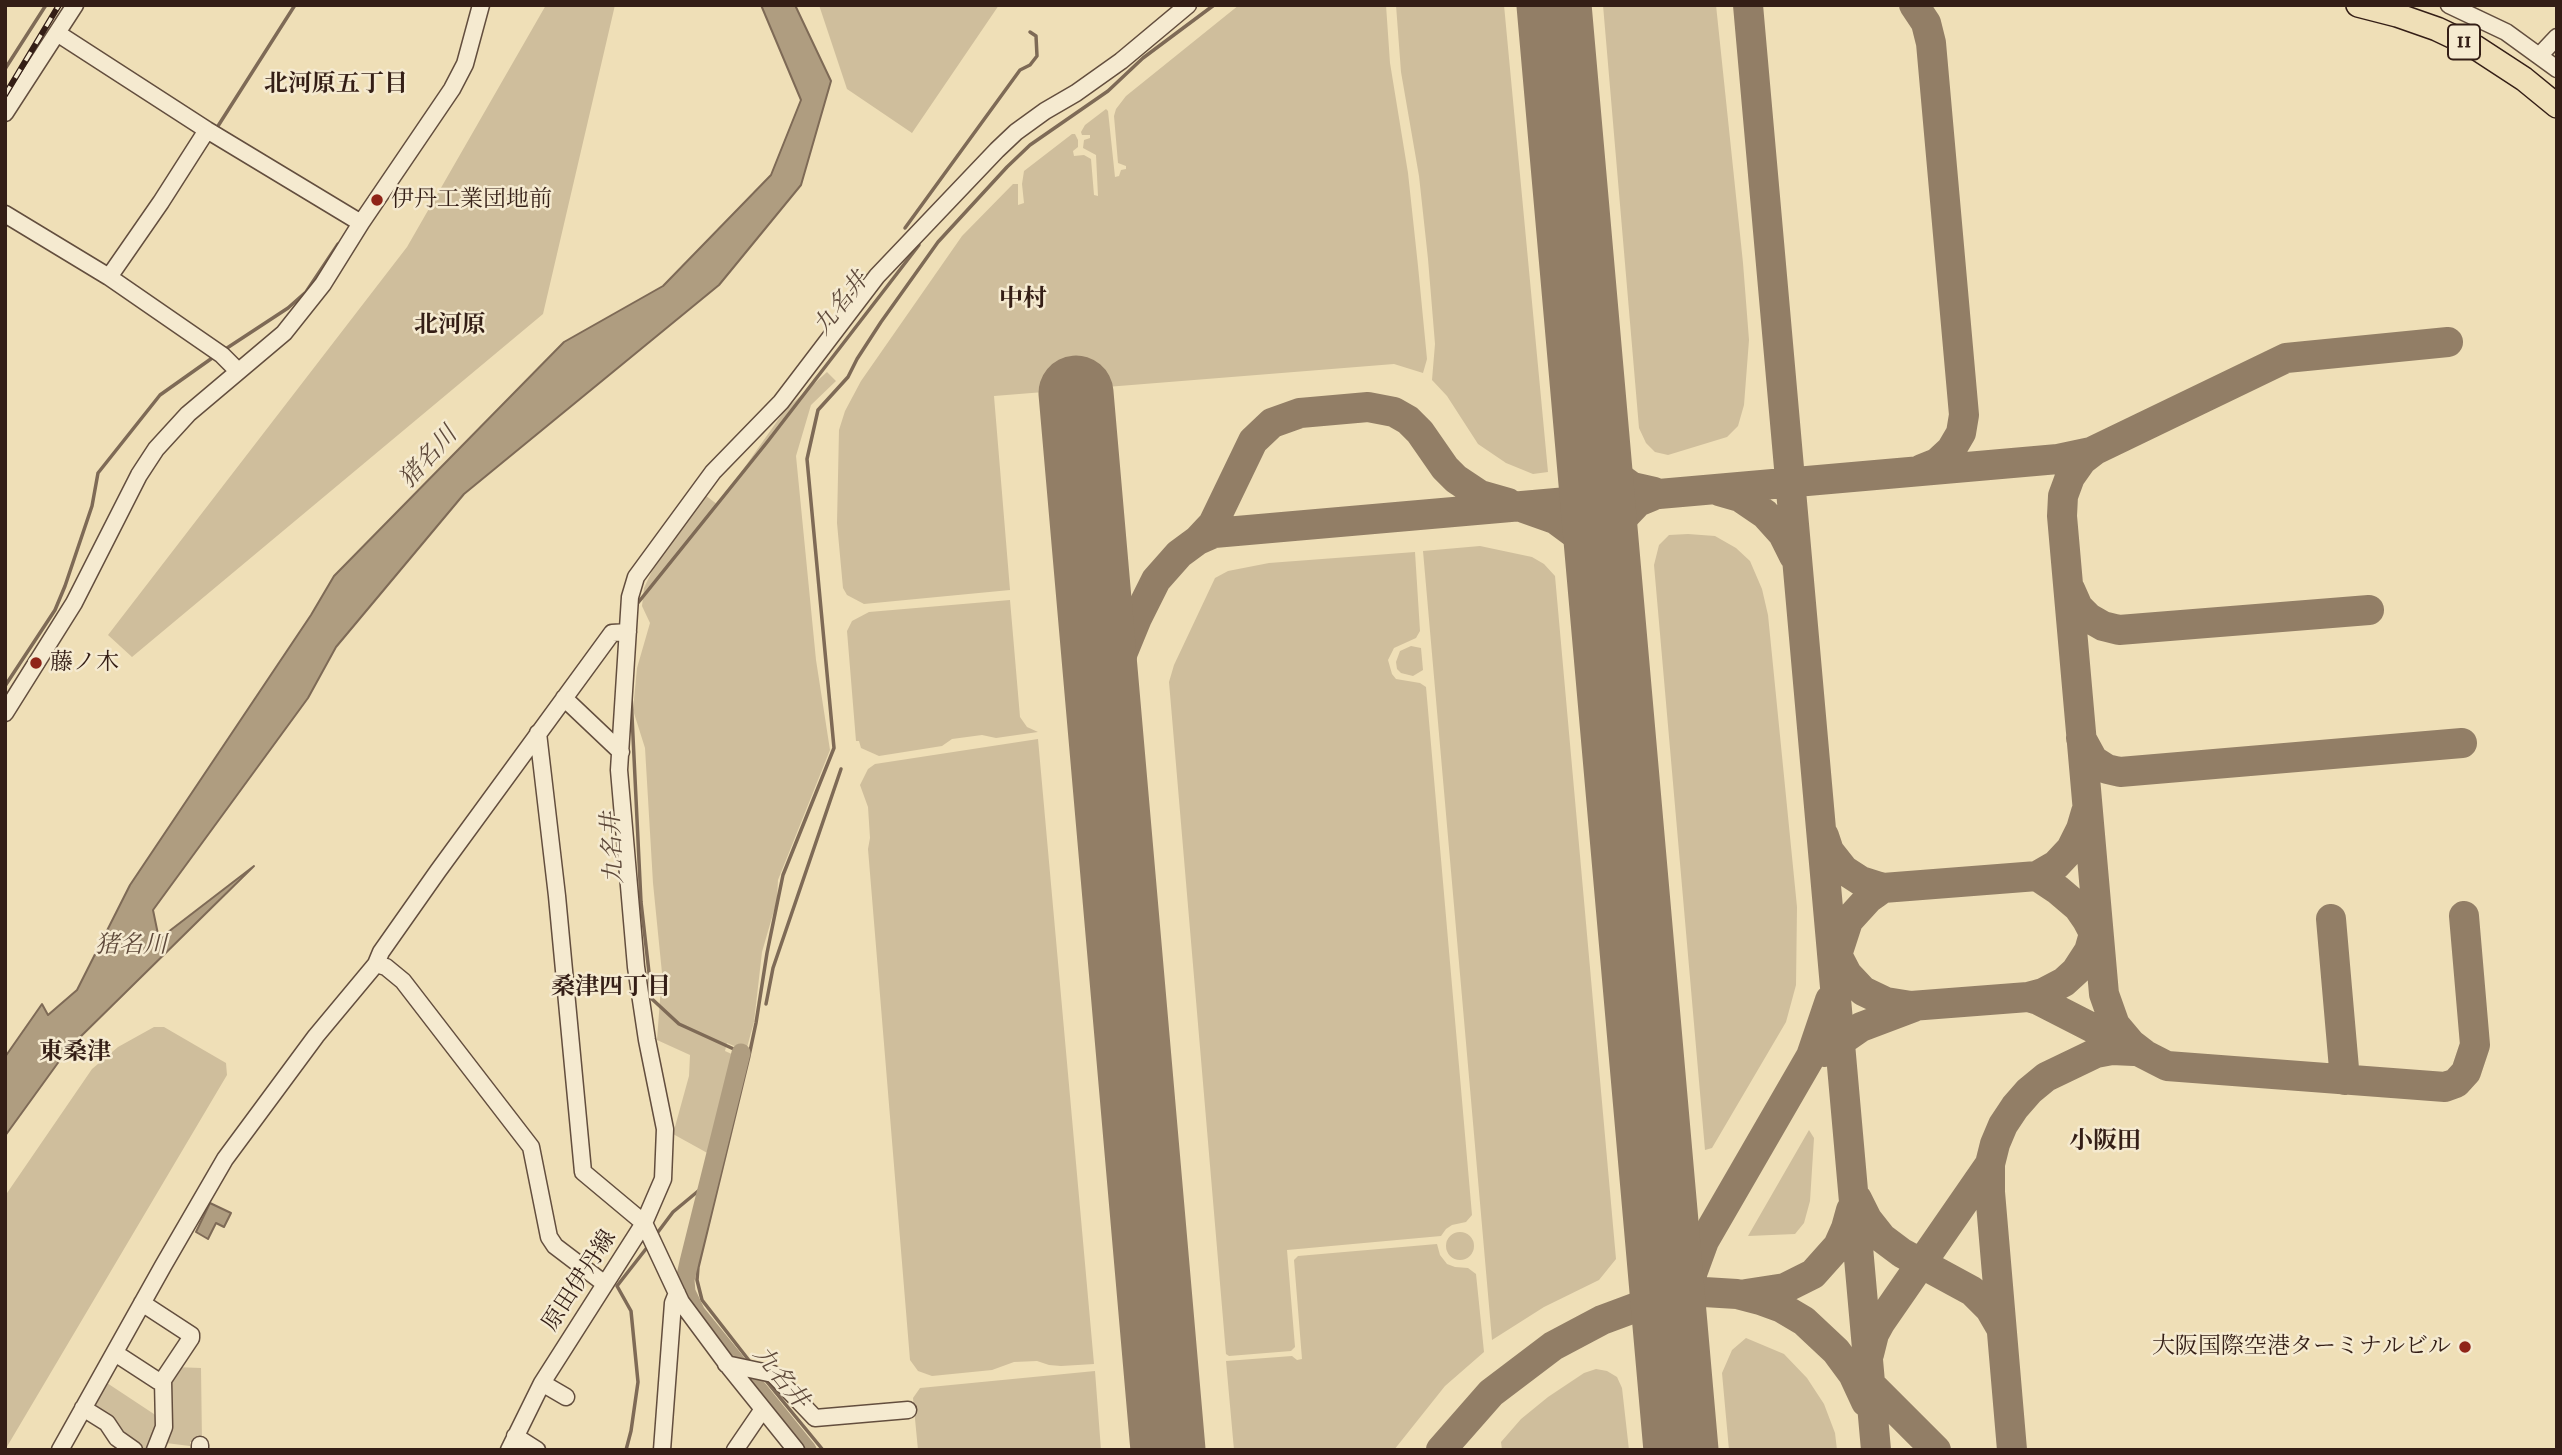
<!DOCTYPE html>
<meta charset="utf-8">
<style>
body{margin:0}
#map{position:relative;width:2562px;height:1455px;overflow:hidden;background:#efdfb7;font-family:"IM FELL French Canon",serif}
canvas{display:block}
.frame{position:absolute;inset:0;border:7px solid #341e16;pointer-events:none}
</style>
<div id="map">
<canvas width="2562" height="1455"></canvas>
<div class="frame"></div>
</div>
<script>
const context = document.querySelector('canvas').getContext('2d');
context.lineJoin = 'round';
function fillPath(path, color) {
  context.fillStyle = color;
  context.fill(path, 'evenodd');
}
function toPath(rows) {
  const path = new Path2D();
  for (const r of rows) {
    if (r.length === 3) {
      path.moveTo(r[0] + r[2], r[1]);
      path.arc(r[0], r[1], r[2], 0, 2 * Math.PI);
      continue;
    }
    path.moveTo(r[0], r[1]);
    for (let i = 2; i < r.length; i += 2) path.lineTo(r[i], r[i + 1]);
  }
  return path;
}
function strokePath(path, color, width, dash) {
  context.strokeStyle = color;
  context.lineWidth = width;
  context.lineCap = dash ? 'butt' : 'round';
  context.setLineDash(dash || []);
  context.stroke(path);
}
function write(font, color, halo, rows, align = 'center') {
  context.font = font + ' "IM FELL French Canon","Noto Serif JP",serif';
  context.lineWidth = 5;
  context.setLineDash([]);
  context.textBaseline = 'middle';
  context.strokeStyle = halo;
  context.fillStyle = color;
  for (const [text, x, y, turn = 0] of rows) {
    context.save();
    context.translate(x, y);
    context.rotate((+turn || 0) * Math.PI / 180);
    context.textAlign = isNaN(turn) ? turn : align;
    if (halo) context.strokeText(text, 0, 0);
    context.fillText(text, 0, 0);
    context.restore();
  }
}
fillPath(toPath([
 [546,5,615,5,543,314,132,657,108,635,407,247],
 [819,5,999,5,912,133,847,89],
 [1239,5,1386,5,1390,63,1408,173,1418,266,1427,359,1423,373,1394,364,994,396,1010,590,864,604,847,595,843,588,837,523,839,430,845,411,861,381,962,236,1013,184,1018,184,1018,205,1024,203,1022,184,1024,171,1072,134,1075,134,1078,140,1078,147,1073,151,1074,156,1084,155,1091,159,1094,195,1098,196,1096,155,1083,148,1084,140,1090,138,1090,135,1082,135,1081,132,1085,125,1106,109,1108,111,1115,177,1119,176,1121,170,1126,169,1126,166,1118,163,1114,116,1116,109,1126,96],
 [1396,5,1504,5,1548,472,1533,474,1506,463,1478,444,1447,396,1432,380,1435,344,1428,259,1419,176,1401,72],
 [1603,5,1716,5,1743,263,1749,340,1744,405,1738,426,1727,437,1668,455,1655,452,1646,443,1639,428],
 [827,372,836,381,811,405,796,456,816,660,830,750,778,880,777,900,762,952,754,1022,746,1051,727,1043,725,1051,736,1056,721,1108,711,1155,673,1134,689,1076,690,1055,657,1040,662,973,653,883,645,748,633,710,637,668,650,623,642,606,644,588,652,571,705,495,718,505,785,410],
 [1688,534,1715,536,1736,548,1750,561,1762,589,1768,615,1797,907,1796,985,1786,1022,1712,1148,1705,1150,1654,565,1659,545,1669,535],
 [1480,546,1532,557,1544,564,1555,576,1616,1259,1599,1280,1544,1307,1492,1340,1423,551],
 [1415,552,1420,631,1416,638,1394,648,1388,660,1392,674,1396,679,1420,683,1426,687,1472,1215,1466,1222,1452,1225,1446,1229,1441,1236,1287,1250,1295,1347,1291,1351,1229,1356,1226,1354,1169,682,1174,665,1215,578,1228,571,1269,563],
 [1010,600,1020,717,1027,727,1038,732,996,738,982,735,952,739,942,746,879,756,861,748,859,741,856,741,847,631,852,621,869,612],
 [1411,646,1421,648,1423,670,1413,676,1401,673,1397,669,1396,662,1400,651],
 [1038,739,1094,1364,1061,1366,1049,1365,1037,1361,1014,1362,992,1370,932,1376,918,1371,910,1360,868,849,870,838,868,807,860,785,868,769,875,764],
 [154,1027,164,1027,226,1063,227,1075,5,1450,5,1196,92,1069,118,1047],
 [1809,1130,1814,1138,1810,1201,1804,1223,1795,1234,1748,1236],
 [1460,1246,14],
 [1437,1244,1440,1255,1447,1264,1455,1267,1468,1268,1476,1274,1484,1352,1445,1386,1394,1450,1234,1450,1226,1361,1292,1356,1297,1360,1302,1359,1294,1260,1298,1256],
 [1746,1338,1784,1354,1807,1378,1824,1404,1835,1433,1837,1450,1729,1450,1722,1373,1732,1350],
 [174,1367,201,1368,202,1443,190,1442,190,1446,166,1443,167,1377],
 [1596,1369,1607,1371,1617,1377,1622,1388,1629,1450,1502,1450,1501,1442,1521,1419,1548,1397,1584,1373],
 [1095,1371,1101,1450,918,1450,913,1398,920,1388],
 [104,1381,160,1418,149,1450,140,1450,89,1408]
]), '#cfbe9c');
const water = toPath([
 [761,5,795,5,831,81,801,185,719,285,464,494,336,647,308,698,153,910,159,939,254,866,68,1049,5,1136,5,1057,42,1004,48,1015,77,990,130,885,311,615,334,576,564,342,663,286,771,175,801,100,761,5],
 [210,1203,231,1213,224,1227,216,1223,208,1239,196,1232,210,1203]
]);
fillPath(water, '#af9d80');
strokePath(water, '#7e6a56', 2);
strokePath(toPath([
 [5,69,46,5],
 [218,126,295,5],
 [905,228,1020,70,1030,65,1037,56,1036,36,1030,32],
 [224,350,288,308,306,292,338,244],
 [637,604,768,441,919,245],
 [5,686,55,610,65,586,92,506,98,473,160,395,215,356],
 [631,695,641,902,652,999,679,1024,749,1056,756,1023,767,953,783,875,834,748,807,459,818,410,848,377,857,359,881,322,938,242,1007,167,1030,145,1108,91,1143,58,1214,5],
 [766,1004,773,968,841,769],
 [749,1056,698,1267,697,1280,702,1300,751,1363],
 [655,1236,673,1212,703,1187,716,1134,720,1132],
 [763,1377,823,1450],
 [626,1450,631,1431,638,1382,631,1311,617,1286,649,1245]
]), '#7e6a56', 3.5);
strokePath(toPath([
 [741,1053,689,1262,685,1280,686,1292,696,1313,807,1450]
]), '#af9d80', 19);
strokePath(toPath([
 [1748,5,1876,1450],
 [1914,5,1926,23,1931,43,1964,415,1961,433,1951,450,1937,463,1922,469],
 [1592,431,1598,453,1614,474,1632,487,1654,492],
 [2095,450,2082,460,2070,477,2063,496,2062,516,2104,994,2115,1025,2131,1044,2144,1054],
 [1719,491,1740,497,1765,514,1783,534,1794,556],
 [1524,508,1555,519,1578,536,1594,556,1606,588],
 [1198,540,1213,524,1253,441,1272,423,1300,413,1368,407,1394,412,1408,420,1420,432,1445,468,1456,479,1480,495,1508,503],
 [1604,567,1606,545,1616,525,1638,502,1655,495],
 [2070,589,2078,607,2089,618,2103,626,2119,630,2369,610],
 [2081,738,2093,760,2107,769,2120,772,2462,743],
 [1108,764,1108,726,1113,689,1123,652,1137,618,1156,580,1179,554,1198,540,1214,533,2058,459,2091,452,2286,358,2448,342],
 [1824,836,1829,851,1844,870,1861,881,1883,888,2037,876,2056,865,2071,849,2081,829,2086,812],
 [2037,876,2058,890,2078,907,2087,920,2096,937],
 [2331,919,2345,1080],
 [1834,949,1847,974,1863,991,1886,1002,1911,1006,2028,997,2043,993,2064,982,2076,971,2089,951,2095,930],
 [1836,958,1848,921,1869,898,1883,888],
 [2028,997,2038,1000,2167,1066,2445,1087,2456,1083,2466,1072,2475,1045,2464,916],
 [1825,1052,1861,1027,1914,1007],
 [1857,1199,1867,1219,1882,1238,1902,1253,1972,1291,1990,1309,2001,1328],
 [1746,1294,1785,1288,1813,1274,1838,1246,1846,1228,1851,1210],
 [1869,1354,1874,1334,1880,1323,1990,1164],
 [1864,1378,1936,1450],
 [1675,1387,1677,1330,1693,1271,1704,1241,1811,1056,1830,1000],
 [1441,1450,1491,1393,1553,1346,1602,1320,1645,1304,1704,1292,1737,1294,1760,1300,1782,1308,1804,1321,1836,1351,1853,1374,1866,1402],
 [2012,1450,1990,1192,1990,1164,1995,1144,2003,1125,2015,1107,2029,1091,2046,1077,2096,1053,2112,1050,2134,1051]
]), '#927e66', 30);
strokePath(toPath([
 [1554,5,1681,1450],
 [1076,393,1168,1450]
]), '#927e66', 75);
const minor = toPath([
 [2449,5,2506,32,2557,69],
 [57,33,207,130,361,223],
 [2540,55,2557,37],
 [5,113,75,5],
 [5,214,109,277,222,355,237,370],
 [109,277,161,202,207,130],
 [564,698,621,752],
 [5,713,74,603,139,475,156,449,188,414,284,333,323,284,361,223,452,89,465,64,481,5],
 [538,733,557,896,583,1172,644,1223,681,1302,730,1368,796,1450],
 [376,964,386,967,403,981,531,1147,549,1237,555,1246,605,1284],
 [115,1353,158,1381,163,1380,191,1338,191,1335,142,1303],
 [726,1364,773,1374,815,1418,908,1410],
 [542,1383,566,1397],
 [83,1408,107,1423,117,1438,134,1450],
 [515,1436,537,1450],
 [200,1445,200,1450],
 [60,1450,163,1266,225,1159,316,1036,376,964,381,952,438,871,612,633,628,632],
 [155,1450,164,1427,163,1380],
 [509,1450,542,1383,644,1223,663,1179,665,1129,647,1040,636,967,619,770,630,597,636,577,713,472,781,402,877,276,997,150,1016,132,1045,111,1076,93,1121,61,1188,5],
 [662,1450,673,1303,677,1293],
 [735,1450,763,1409]
]);
const highway = toPath([
 [2358,5,2397,15,2437,29,2475,47,2524,79,2557,106]
]);
strokePath(minor, '#634e3e', 19);
strokePath(highway, '#341e16', 26);
strokePath(minor, '#f5ead0', 16);
strokePath(highway, '#efdfb7', 23);
const rail = toPath([
 [5,95,59,5]
]);
strokePath(rail, '#341e16', 6);
strokePath(rail, '#f5ead0', 3.5, [10]);
for (const [x, y, r, color] of [
 [377,200,7,"#8f2418"],
 [36,663,7,"#8f2418"],
 [2465,1347,7,"#8f2418"]
]) {
  const dot = new Path2D();
  dot.arc(x, y, r, 0, 2 * Math.PI);
  context.fillStyle = color;
  context.fill(dot);
  strokePath(dot, '#f5ead0', 2.5);
}
for (const [x, y, w] of [
 [2464,42,32]
]) {
  const box = new Path2D();
  box.roundRect(x - w / 2, y - 17.5, w, 35, 5);
  context.fillStyle = '#f5ead0';
  context.fill(box);
  strokePath(box, '#341e16', 2);
}
write('bold 21px', '#341e16', null, [
 ["11",2464,42]
]);
write('23px', '#341e16', '#f5ead0', [
 ["伊丹工業団地前",391,200],
 ["藤ノ木",50,663],
 ["大阪国際空港ターミナルビル",2451,1347,"right"]
], 'left');
write('23px', '#341e16', '#f5ead0', [
 ["原田伊丹線",580,1281,-57]
]);
write('bold 24px', '#341e16', '#f5ead0', [
 ["北河原五丁目",336,85],
 ["中村",1023,300],
 ["北河原",450,326],
 ["桑津四丁目",611,988],
 ["東桑津",75,1053],
 ["小阪田",2105,1142]
]);
write('italic 24px', '#5f4a3b', '#f5ead0', [
 ["九名井",842,304,-52],
 ["猪名川",429,458,-48],
 ["九名井",614,848,-93],
 ["猪名川",131,946],
 ["九名井",780,1378,51]
]);
</script>
